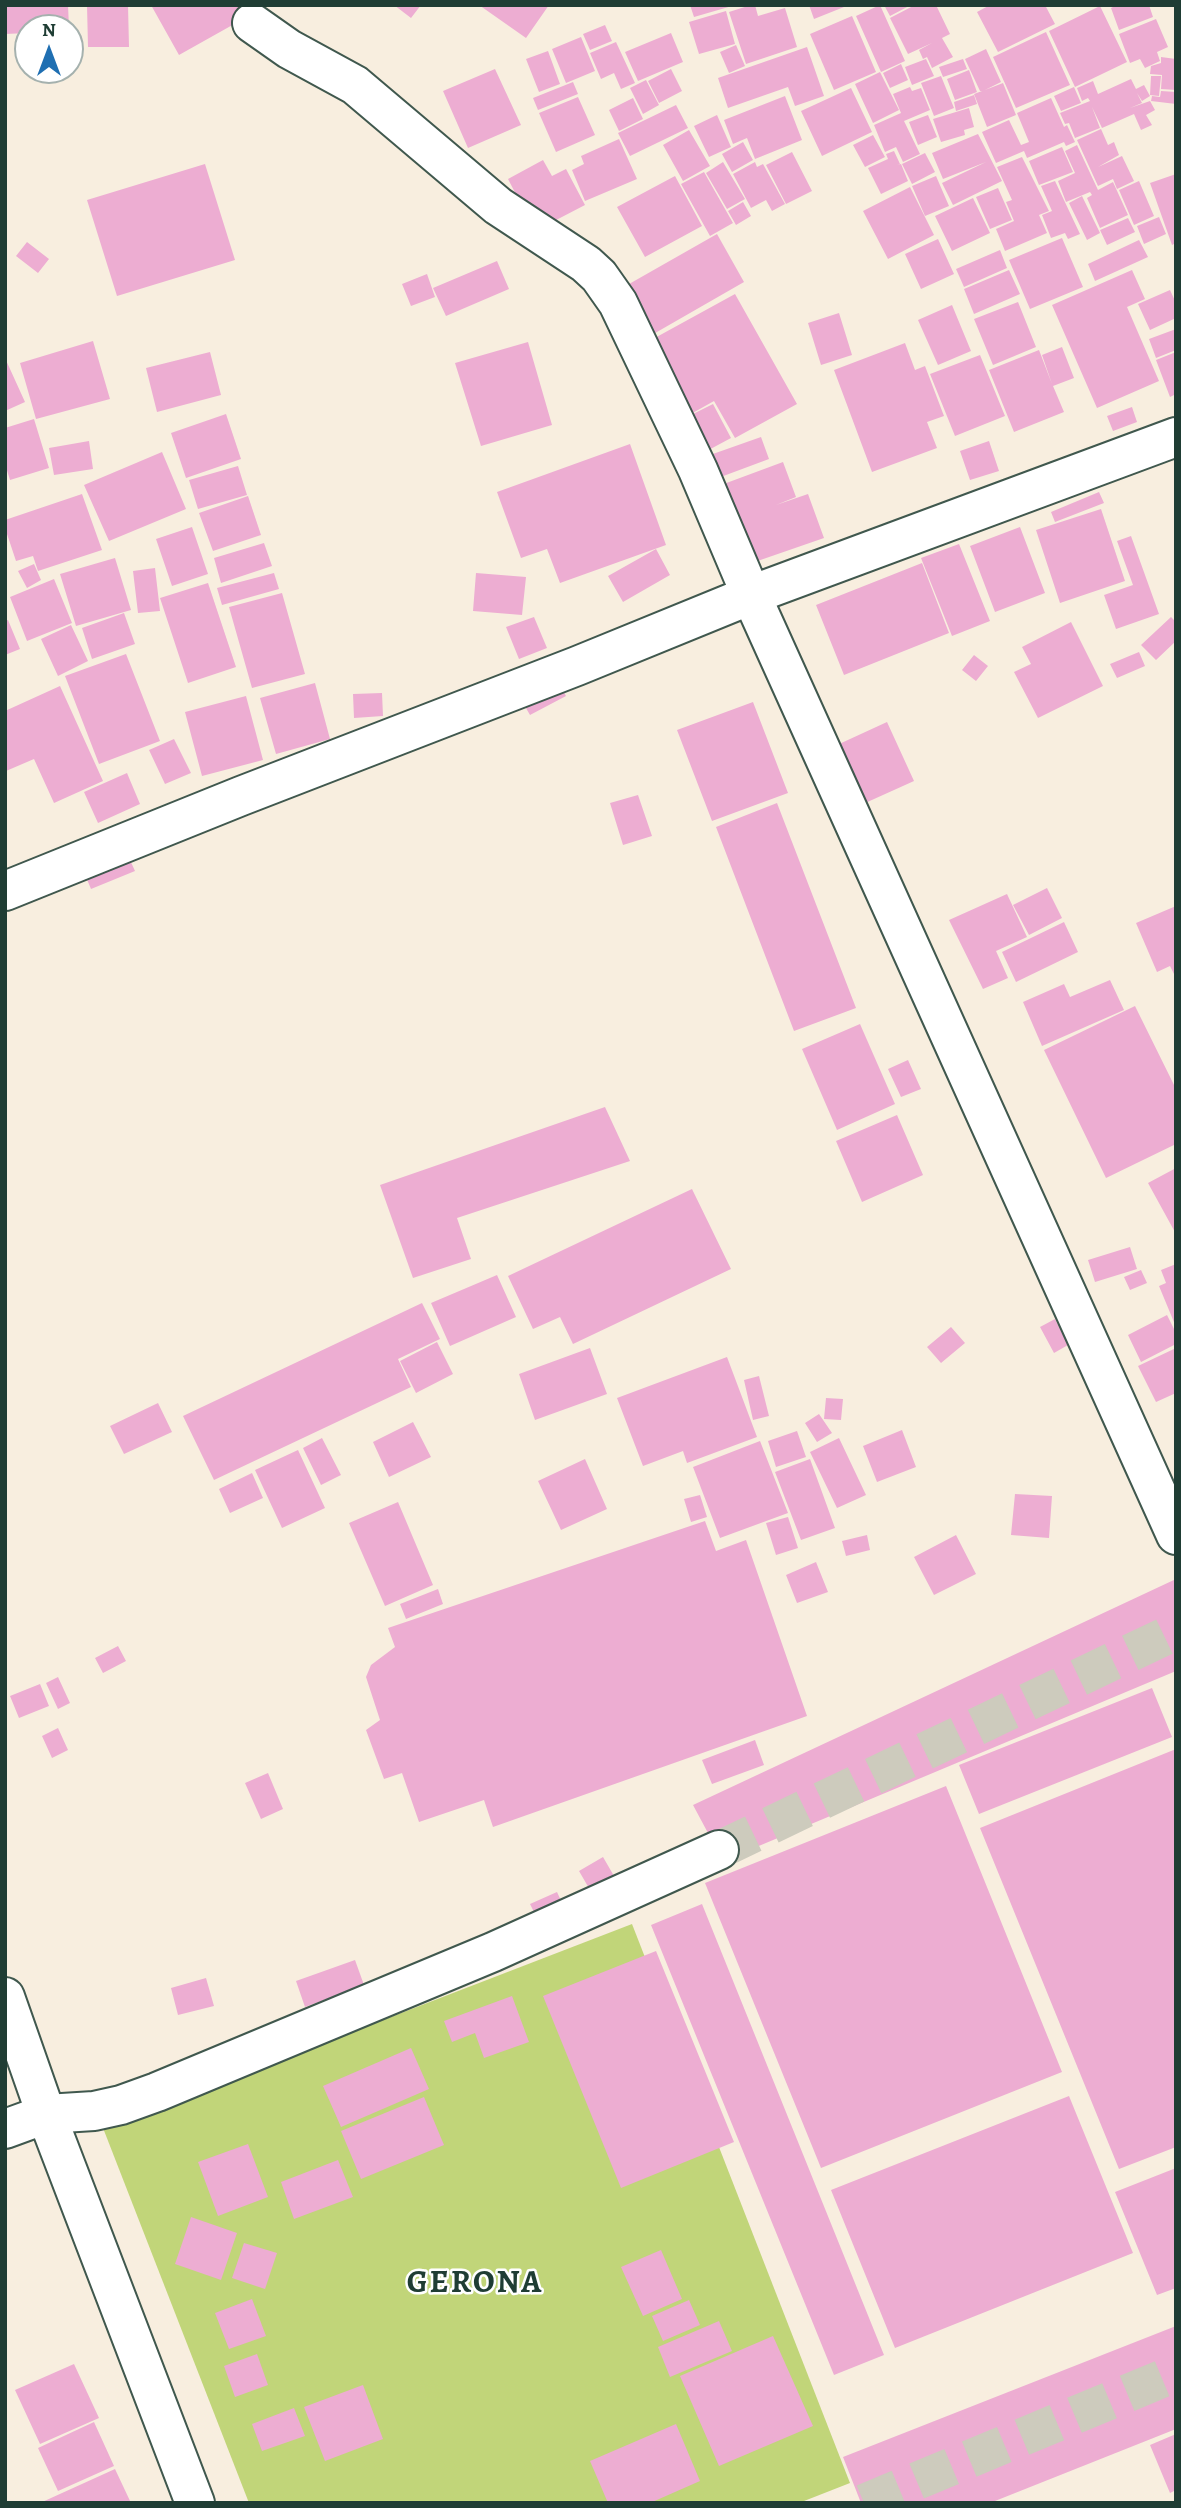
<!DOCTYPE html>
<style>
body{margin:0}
#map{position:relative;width:1181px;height:2508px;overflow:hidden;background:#f8eedf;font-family:Alegreya,serif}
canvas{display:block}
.frame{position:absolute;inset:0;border:7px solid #1f3d34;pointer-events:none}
.north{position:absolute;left:14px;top:14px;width:70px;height:70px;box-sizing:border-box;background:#fff;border:2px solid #a5b1ae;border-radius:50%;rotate:0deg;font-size:19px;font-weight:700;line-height:28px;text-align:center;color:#1f3d34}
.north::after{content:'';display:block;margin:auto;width:24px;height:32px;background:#1f6fb2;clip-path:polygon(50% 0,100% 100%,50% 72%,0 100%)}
</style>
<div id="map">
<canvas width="1181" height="2508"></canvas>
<div class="frame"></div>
<div class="north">N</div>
</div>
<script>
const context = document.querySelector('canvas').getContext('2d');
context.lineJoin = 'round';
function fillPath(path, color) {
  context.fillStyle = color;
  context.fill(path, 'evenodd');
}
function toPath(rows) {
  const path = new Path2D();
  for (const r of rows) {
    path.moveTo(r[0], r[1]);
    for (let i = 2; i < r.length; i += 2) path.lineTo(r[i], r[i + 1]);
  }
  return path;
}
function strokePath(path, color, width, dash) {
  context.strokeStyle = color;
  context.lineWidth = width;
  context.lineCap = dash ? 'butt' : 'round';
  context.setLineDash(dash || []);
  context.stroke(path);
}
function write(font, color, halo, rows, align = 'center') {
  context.font = font + ' Alegreya,serif';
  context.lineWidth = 5;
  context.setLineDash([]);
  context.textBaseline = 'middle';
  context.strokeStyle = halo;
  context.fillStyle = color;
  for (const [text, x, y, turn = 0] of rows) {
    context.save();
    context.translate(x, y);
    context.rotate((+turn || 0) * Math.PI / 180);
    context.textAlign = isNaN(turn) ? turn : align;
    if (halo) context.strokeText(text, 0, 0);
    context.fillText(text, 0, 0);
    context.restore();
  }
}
fillPath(toPath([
 [632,1924,850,2483,799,2503,249,2503,103,2128]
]), '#c1d579');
fillPath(toPath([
 [5,5,68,5,69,28,28,28,28,33,5,34],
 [87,5,128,5,129,47,88,47],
 [151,5,259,5,261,9,179,55],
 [394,5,421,5,411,18],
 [479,5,549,5,526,38],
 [690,5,732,5,732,6,694,17],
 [751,5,755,5,758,16,785,8,797,47,746,64,729,12],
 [809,5,849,5,814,19],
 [880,5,905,61,881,72,856,16],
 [884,5,911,5,890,16],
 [915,5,936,5,950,34,942,38,953,57,932,68,927,57,923,59,919,50,932,43,908,54,890,18],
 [990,5,1045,5,1055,24,998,52,977,12],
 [1117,5,1149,5,1153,17,1119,30,1111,8],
 [1100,6,1127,62,1075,87,1049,31],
 [726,11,735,44,699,54,689,22],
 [852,16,876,72,834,90,810,34],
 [1156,19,1168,47,1157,52,1160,61,1145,68,1140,59,1130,63,1119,34],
 [605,25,612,41,590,50,583,34],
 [1046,32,1070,85,1016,108,993,57],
 [671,33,683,62,638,81,625,52],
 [581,37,595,71,566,83,552,49],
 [616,42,635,83,621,89,614,73,601,79,590,53],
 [736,45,745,66,729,73,720,52],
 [807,47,824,96,795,106,788,87,728,108,718,78],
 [986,49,1001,82,985,90,1003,83,1016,115,987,127,974,94,982,91,980,91,965,59],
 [548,51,560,84,539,92,526,59],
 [1161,57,1176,59,1176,90,1161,89,1162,75,1150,74,1151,66,1161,63],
 [926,59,934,76,912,85,905,67],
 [963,59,967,69,943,77,939,67],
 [901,64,908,80,890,88,883,73],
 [495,69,521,125,468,148,443,91],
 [671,69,682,91,659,103,648,81],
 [969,70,977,92,955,100,947,79],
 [880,72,899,110,873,123,855,84],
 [941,76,954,108,934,116,921,83],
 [1151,76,1161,76,1159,96,1150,95],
 [1131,79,1136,89,1144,85,1150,96,1142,101,1137,93,1142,103,1130,108,1150,101,1155,110,1146,115,1152,125,1141,130,1134,114,1102,128,1092,107,1100,128,1075,138,1069,123,1065,124,1060,113,1090,101,1088,98,1082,101,1077,88,1093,81,1098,94],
 [646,80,659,105,643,114,630,88],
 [573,82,578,94,538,110,533,98],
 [910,87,912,91,921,88,930,110,904,121,920,154,903,162,896,147,885,152,874,125,901,113,893,94],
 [1074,87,1081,103,1061,111,1054,96],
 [851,88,872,132,822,156,801,111],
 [1161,91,1176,92,1176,104,1151,101,1152,96,1160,97],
 [974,95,977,104,956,111,954,102],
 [785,96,802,140,755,159,747,138,733,144,724,120],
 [578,97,595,135,556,152,539,113],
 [633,98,643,119,619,131,609,110],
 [1051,98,1064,127,1067,125,1075,142,1066,146,1064,142,1027,158,1024,151,996,163,982,132,1009,120,1021,145,1029,142,1017,113],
 [676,105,688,128,630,156,618,133],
 [969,108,974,127,964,130,965,135,941,142,933,119],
 [717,115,731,147,709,157,694,126],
 [928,115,937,137,918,145,909,122],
 [1101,129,1108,145,1114,142,1119,155,1098,167,1122,156,1134,181,1117,189,1113,179,1098,186,1077,140],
 [689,130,710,166,683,181,663,145],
 [978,134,1002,181,953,205,942,183,986,162,943,179,932,153],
 [873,135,885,157,865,167,853,145],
 [619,139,637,179,585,201,572,170,584,164,581,156],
 [743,142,753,160,732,172,722,154],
 [1077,145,1098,190,1113,182,1128,215,1100,228,1087,198,1092,195,1090,192,1066,202,1058,181,1075,173,1065,151],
 [1062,147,1073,172,1039,185,1029,161],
 [894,151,900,164,897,165,901,164,908,181,881,194,868,168,888,159,886,154],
 [792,152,812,191,786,204,766,165],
 [925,153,935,172,912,184,902,164],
 [1022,157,1049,211,1039,215,1047,233,1005,251,996,229,1014,221,1006,202,1012,200,997,167],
 [543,160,552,176,566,169,585,205,535,231,508,179],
 [723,162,745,199,727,209,706,173],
 [755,162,757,167,763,164,785,204,772,211,766,200,751,208,733,174],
 [205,164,235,260,117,296,87,200],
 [704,172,733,223,710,236,681,184],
 [1176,174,1176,243,1172,245,1150,183],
 [675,176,702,226,645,257,617,207],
 [936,176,949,206,925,216,912,186],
 [1055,181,1080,234,1068,239,1065,233,1051,238,1042,215,1052,211,1041,186],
 [1139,181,1154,216,1134,225,1119,190],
 [910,187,934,235,888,259,863,211],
 [998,188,1012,220,990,229,976,197],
 [1082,196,1100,233,1087,240,1069,203],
 [973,198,990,233,952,251,935,216],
 [743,202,751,216,736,225,728,211],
 [1159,217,1166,234,1144,244,1137,226],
 [1128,218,1135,232,1107,245,1100,230],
 [717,234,744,282,643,340,615,292],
 [1062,238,1083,287,1030,309,1009,260],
 [938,239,954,274,921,289,905,254],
 [1139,240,1148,257,1095,281,1088,264],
 [27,242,49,259,38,273,16,256],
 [1000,250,1007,268,964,287,956,269],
 [497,261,509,289,446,316,433,288],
 [1009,270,1020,294,974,314,964,289],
 [1132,270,1145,299,1127,307,1159,381,1097,408,1052,305],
 [427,274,435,297,411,306,402,284],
 [1170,290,1176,303,1176,318,1150,330,1138,304],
 [735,294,797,404,735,438,714,401,682,419,642,345],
 [1018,302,1036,347,993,365,974,319],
 [952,305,971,351,938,365,918,320],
 [839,313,852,355,821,365,808,323],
 [1176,329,1176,350,1156,358,1149,339],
 [93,341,110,399,36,419,20,363],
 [528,342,552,425,481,446,455,363],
 [905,343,915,370,925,366,944,416,927,422,937,448,872,472,834,370],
 [1062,347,1074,378,1053,386,1064,412,1014,432,989,370,1039,350,1052,384,1042,355],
 [210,352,221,395,157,412,146,368],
 [1176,352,1176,394,1170,397,1156,360],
 [980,355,1005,416,955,436,930,374],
 [5,358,25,402,5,411],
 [713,404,731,438,703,453,685,418],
 [1132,407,1137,422,1113,431,1107,416],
 [226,414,241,459,186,478,171,433],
 [34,419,49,468,10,480,5,464,5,428],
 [761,437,769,459,718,478,710,455],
 [89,441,93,469,54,475,49,448],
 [989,441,999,471,970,480,960,451],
 [630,444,666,545,560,583,547,549,521,558,497,492],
 [162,452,186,509,109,541,84,485],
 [783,462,796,497,776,505,808,494,824,538,746,565,721,485],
 [238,466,247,495,198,509,189,480],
 [1099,492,1104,503,1055,522,1051,512],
 [82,494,102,550,38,571,33,556,16,561,5,528,5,520],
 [248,496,261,535,213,551,199,513],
 [1101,509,1125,581,1060,603,1036,530],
 [192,527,208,574,172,586,156,539],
 [1020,527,1045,593,995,612,970,546],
 [1131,536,1159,614,1116,629,1104,595,1133,585,1117,541],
 [264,543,272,566,221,583,214,558],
 [959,544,990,621,952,636,921,558],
 [656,549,670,575,623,602,608,576],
 [115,558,131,610,76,626,60,574],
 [922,563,949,633,844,675,816,605],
 [34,564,41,580,27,588,18,571],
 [155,568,160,611,138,613,133,571],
 [274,573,279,589,222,605,217,588],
 [476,573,526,577,522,615,473,611],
 [54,579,72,623,27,641,10,597],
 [208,583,236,667,188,683,160,598],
 [282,593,305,674,252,688,229,607],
 [124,613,135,644,92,659,82,628],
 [534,617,547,648,519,659,506,627],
 [1171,617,1176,622,1176,641,1156,660,1141,645],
 [8,620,20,649,5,655,5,621],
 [1071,622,1103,686,1038,718,1014,672,1031,664,1022,647],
 [71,625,88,661,58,676,41,639],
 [1139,652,1145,666,1117,678,1110,664],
 [126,654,160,741,99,764,65,676],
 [974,655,988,666,976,681,962,670],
 [556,678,566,696,530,715,519,696],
 [315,683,330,739,276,754,260,698],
 [60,686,103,781,54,803,34,759,6,771,5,711],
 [382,693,383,716,354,718,353,694],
 [246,696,263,760,202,776,185,712],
 [753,702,788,793,712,821,677,730],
 [887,722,914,781,863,804,837,745],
 [174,739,191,773,165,784,149,750],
 [127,773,140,804,98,823,84,792],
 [638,795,652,836,623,845,610,803],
 [777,803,856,1008,794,1031,716,827],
 [124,847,135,871,91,889,81,865],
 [1047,888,1062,918,1029,935,1013,905],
 [1007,894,1027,937,996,951,1008,978,983,989,949,920],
 [1176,906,1176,978,1170,966,1157,972,1136,923],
 [1064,922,1078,952,1016,982,1002,952],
 [1110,980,1124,1010,1042,1046,1023,1002,1064,984,1070,997],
 [1135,1006,1176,1089,1176,1144,1106,1178,1044,1050],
 [860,1024,895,1104,837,1130,802,1049],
 [908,1060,921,1089,901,1097,888,1069],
 [605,1107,630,1161,457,1218,471,1259,413,1278,380,1185],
 [897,1115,923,1175,862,1202,836,1141],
 [1176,1168,1176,1234,1148,1183],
 [692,1189,731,1269,573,1344,560,1317,533,1329,508,1276],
 [1130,1247,1137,1269,1095,1282,1088,1260],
 [1176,1264,1176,1327,1159,1286,1166,1283,1161,1270],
 [1141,1270,1147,1283,1130,1290,1124,1277],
 [497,1275,516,1317,450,1346,431,1303],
 [422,1303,440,1339,398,1359,411,1387,214,1480,183,1416],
 [1167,1315,1176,1333,1176,1344,1141,1362,1128,1335],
 [1055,1319,1068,1345,1054,1353,1040,1327],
 [951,1327,965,1343,941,1363,927,1347],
 [437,1342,453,1374,416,1393,400,1361],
 [590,1348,607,1394,535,1420,519,1374],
 [1176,1348,1176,1393,1156,1402,1138,1366],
 [727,1357,757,1437,687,1463,683,1451,643,1466,617,1398],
 [759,1376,769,1416,753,1420,744,1380],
 [826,1398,843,1399,841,1420,824,1419],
 [158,1403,172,1432,124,1454,110,1426],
 [819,1414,832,1433,817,1442,805,1423],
 [413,1422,431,1457,389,1477,373,1442],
 [902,1430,916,1467,877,1482,863,1446],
 [797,1431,806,1457,776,1467,768,1441],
 [322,1438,341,1475,321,1485,303,1448],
 [839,1438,866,1495,837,1508,810,1452],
 [760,1441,788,1513,720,1538,693,1467],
 [298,1450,325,1508,282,1528,255,1470],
 [585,1459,607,1509,561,1530,538,1481],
 [810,1459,835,1528,801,1540,775,1472],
 [252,1473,263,1498,230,1513,219,1489],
 [1015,1494,1052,1496,1049,1538,1011,1535],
 [700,1495,707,1517,691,1522,684,1499],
 [398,1502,433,1585,385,1606,349,1523],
 [788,1517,798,1548,776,1555,766,1523],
 [705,1521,716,1551,746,1540,807,1716,493,1827,484,1800,419,1822,402,1773,384,1779,366,1730,380,1720,366,1677,371,1665,395,1647,388,1628],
 [867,1535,870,1550,846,1556,842,1541],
 [956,1535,976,1574,934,1595,914,1557],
 [816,1562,828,1592,797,1603,786,1575],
 [1176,1579,1176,1671,723,1861,693,1805],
 [438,1589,443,1604,406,1619,400,1604],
 [118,1646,126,1661,103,1673,95,1658],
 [58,1677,70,1703,58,1709,46,1683],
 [40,1684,49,1706,19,1718,10,1696],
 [1152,1688,1172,1737,979,1814,959,1765],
 [58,1728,68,1750,52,1758,42,1736],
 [755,1740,764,1765,712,1784,702,1760],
 [1176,1749,1176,2147,1119,2169,980,1828],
 [268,1773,283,1809,261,1819,245,1783],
 [946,1786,1062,2072,821,2168,705,1883],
 [603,1857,614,1876,590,1890,579,1871],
 [557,1892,563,1905,537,1918,530,1904],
 [702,1904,884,2355,834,2375,651,1925],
 [656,1951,734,2142,621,2188,543,1996],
 [355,1960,364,1985,305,2007,296,1981],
 [206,1978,214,2006,178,2015,171,1988],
 [512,1996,529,2042,484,2058,475,2033,452,2042,444,2021],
 [411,2048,429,2089,341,2127,323,2086],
 [1069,2096,1133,2253,895,2348,831,2190],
 [424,2097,444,2145,361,2179,341,2131],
 [248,2144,268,2197,218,2216,198,2162],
 [338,2160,353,2197,294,2219,281,2182],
 [1176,2168,1176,2288,1157,2295,1115,2192],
 [191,2217,237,2233,221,2280,175,2264],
 [244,2243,277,2253,265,2289,232,2278],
 [661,2250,682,2299,643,2316,621,2267],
 [252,2299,266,2336,229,2349,215,2313],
 [689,2300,700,2325,663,2341,652,2316],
 [719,2321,732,2351,670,2377,658,2347],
 [1176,2326,1176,2429,990,2503,861,2503,843,2457],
 [773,2336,813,2426,719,2466,680,2376],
 [257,2354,268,2385,235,2397,224,2366],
 [74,2364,99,2418,40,2444,15,2390],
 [363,2385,383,2439,325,2461,304,2407],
 [294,2408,305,2436,262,2451,252,2424],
 [94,2422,114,2466,58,2491,38,2448],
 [676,2424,700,2481,650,2503,608,2503,590,2461],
 [1176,2434,1176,2490,1170,2493,1150,2445],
 [115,2469,131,2503,40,2503]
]), '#edadd2');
strokePath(toPath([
 [719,1850,1176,1631],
 [864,2503,1176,2373]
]), '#cdcbbd', 38, [38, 19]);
const street = toPath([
 [252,23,289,49,355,85,498,206,586,264,599,276,618,303,698,470,751,595,1176,1535],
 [5,891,241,796,577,666,751,595,1176,437],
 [5,2129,46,2114,94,2111,121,2105,157,2092,493,1952,719,1850]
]);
const secondary = toPath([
 [5,1997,46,2114,195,2503]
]);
strokePath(street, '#40584e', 42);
strokePath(secondary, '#40584e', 42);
strokePath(street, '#fff', 38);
strokePath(secondary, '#fff', 38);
context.letterSpacing = '2px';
write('bold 32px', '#1f3d34', '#fff', [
 ["GERONA",475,2284]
]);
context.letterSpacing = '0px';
</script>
